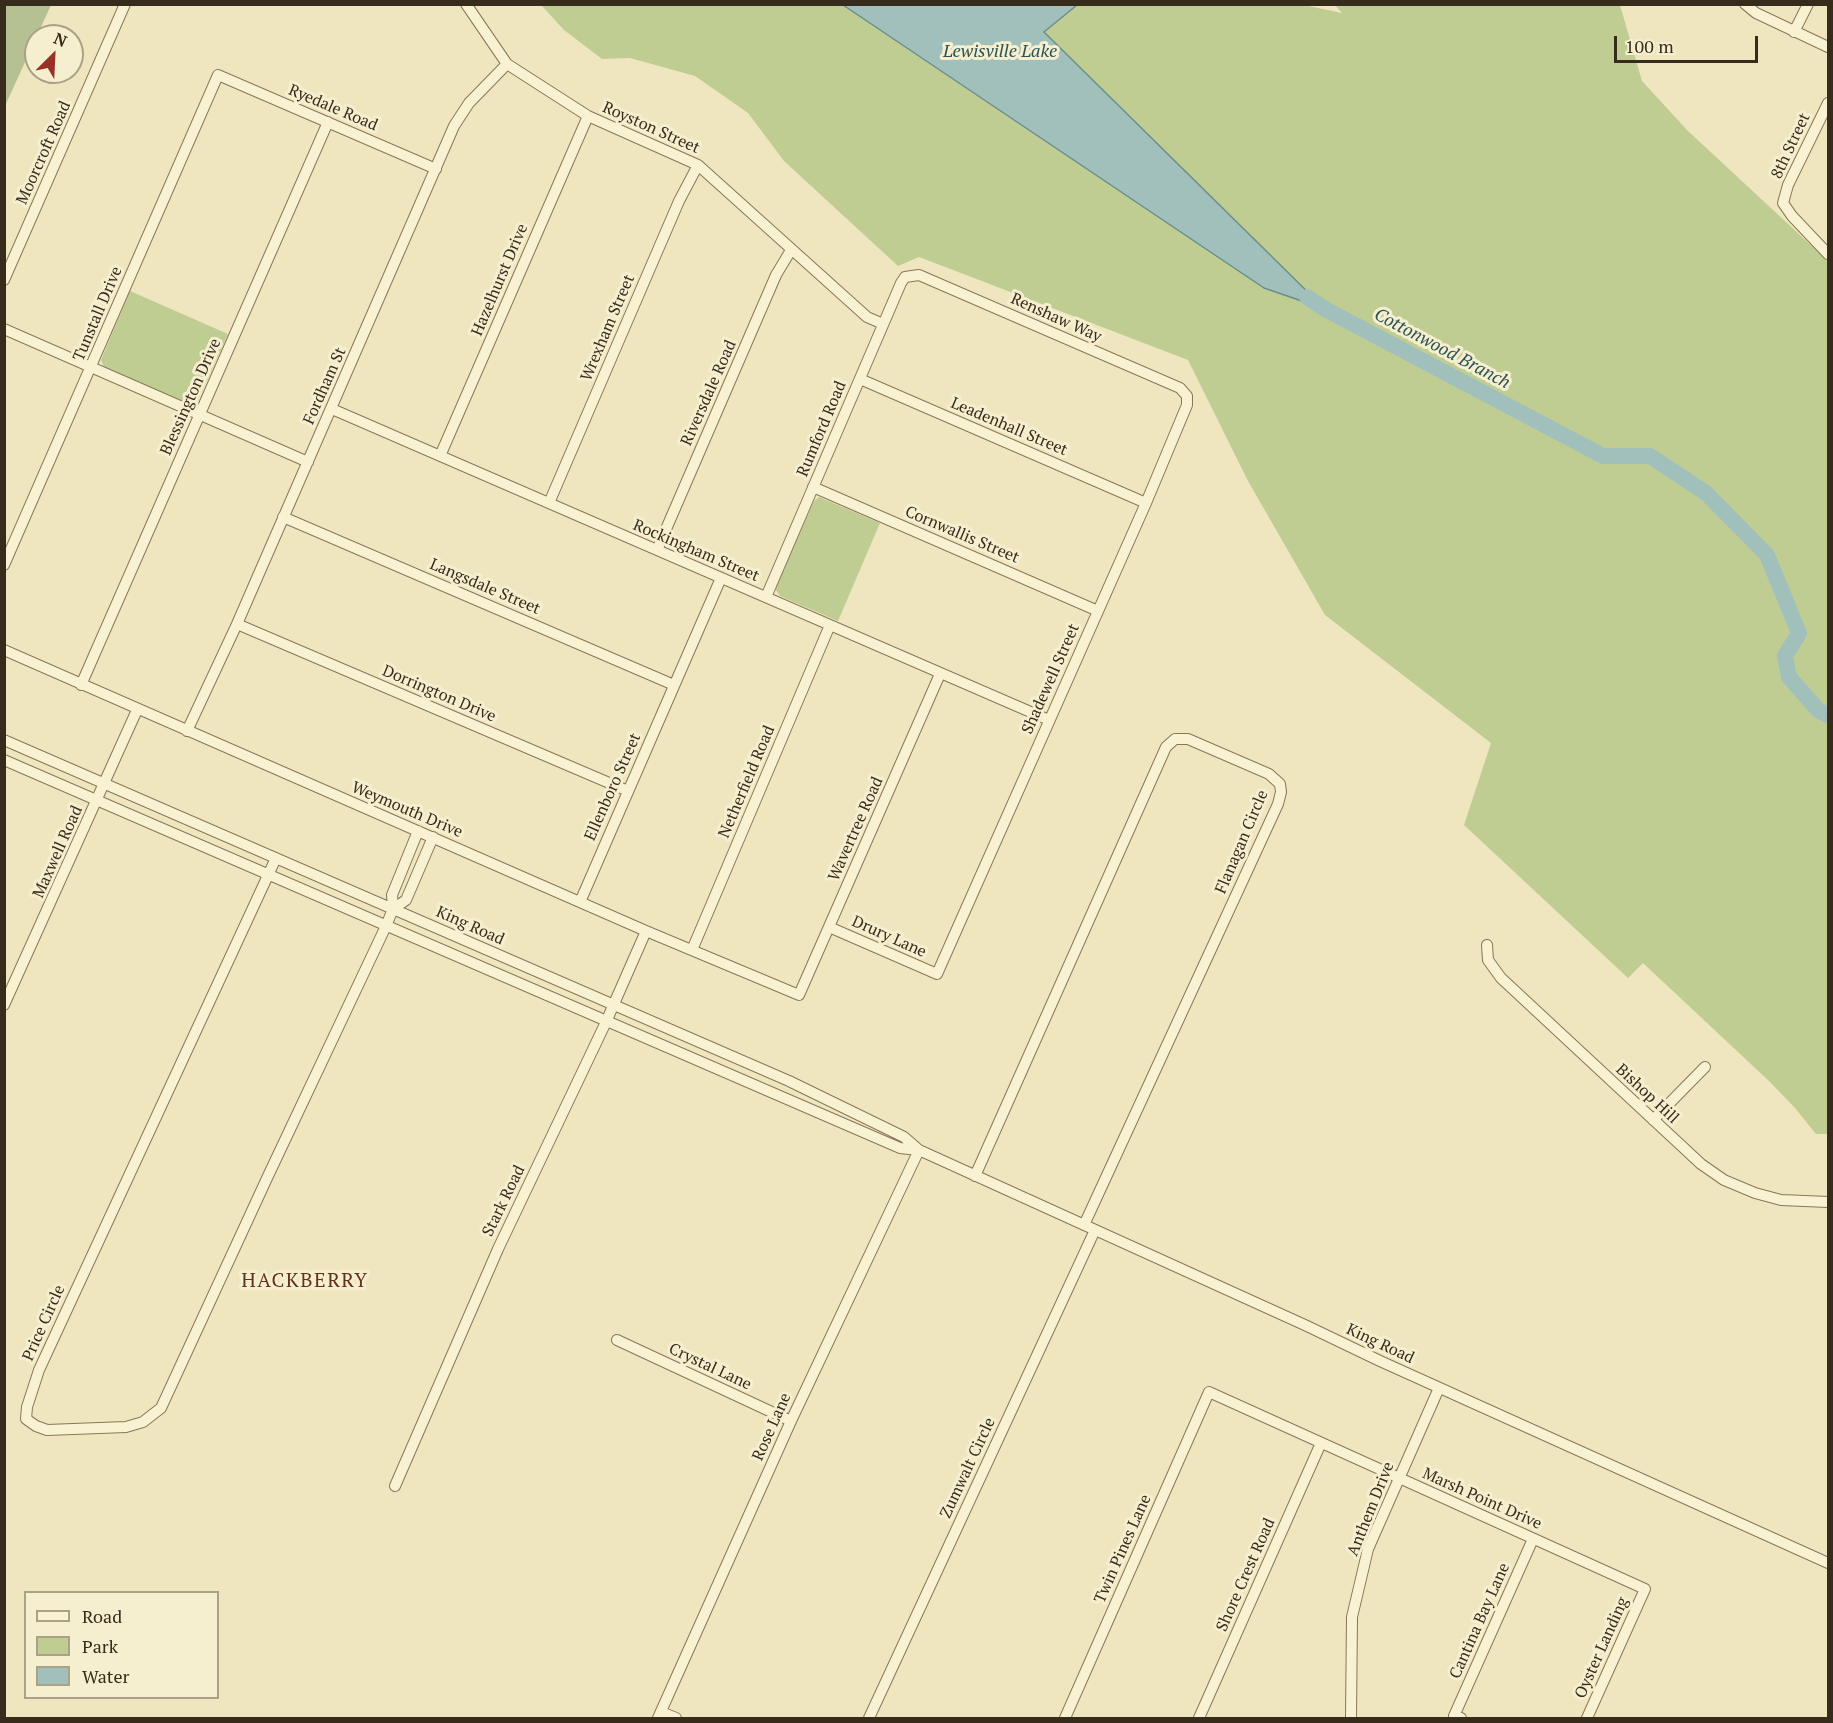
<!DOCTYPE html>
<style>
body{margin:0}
#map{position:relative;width:1833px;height:1723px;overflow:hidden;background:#efe6bf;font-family:"PT Serif",serif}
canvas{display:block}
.frame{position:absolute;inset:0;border:6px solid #372c1c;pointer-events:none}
.legend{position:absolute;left:24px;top:1591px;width:195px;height:108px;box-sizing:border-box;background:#f6efcf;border:2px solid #aaa187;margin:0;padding:8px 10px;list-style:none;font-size:18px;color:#372c1c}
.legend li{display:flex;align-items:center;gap:12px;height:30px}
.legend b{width:30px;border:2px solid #aaa187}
.north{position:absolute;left:24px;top:24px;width:60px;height:60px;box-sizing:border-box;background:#f6efcf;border:2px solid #aaa187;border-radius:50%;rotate:24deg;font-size:16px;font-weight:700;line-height:24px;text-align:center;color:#372c1c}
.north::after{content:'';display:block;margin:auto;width:21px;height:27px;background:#983226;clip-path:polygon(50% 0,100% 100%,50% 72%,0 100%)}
.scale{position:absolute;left:1614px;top:36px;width:144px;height:27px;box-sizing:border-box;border:3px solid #372c1c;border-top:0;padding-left:8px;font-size:18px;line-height:21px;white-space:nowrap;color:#372c1c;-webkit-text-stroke:4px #f6efcf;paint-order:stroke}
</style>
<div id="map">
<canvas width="1833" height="1723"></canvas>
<div class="frame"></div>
<ul class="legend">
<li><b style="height:8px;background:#f9f2d2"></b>Road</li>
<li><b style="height:16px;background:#bfcd93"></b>Park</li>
<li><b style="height:16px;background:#a2c0bb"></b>Water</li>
</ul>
<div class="north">N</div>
<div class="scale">100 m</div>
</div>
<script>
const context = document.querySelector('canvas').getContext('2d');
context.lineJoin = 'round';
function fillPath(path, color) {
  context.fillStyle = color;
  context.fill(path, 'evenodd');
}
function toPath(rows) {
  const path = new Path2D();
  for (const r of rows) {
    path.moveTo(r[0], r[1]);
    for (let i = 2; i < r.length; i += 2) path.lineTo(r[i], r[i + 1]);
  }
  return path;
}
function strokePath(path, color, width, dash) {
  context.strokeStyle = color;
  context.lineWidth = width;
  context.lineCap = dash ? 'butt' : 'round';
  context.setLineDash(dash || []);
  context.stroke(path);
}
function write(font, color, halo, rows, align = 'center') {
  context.font = font + ' "PT Serif",serif';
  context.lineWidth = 6;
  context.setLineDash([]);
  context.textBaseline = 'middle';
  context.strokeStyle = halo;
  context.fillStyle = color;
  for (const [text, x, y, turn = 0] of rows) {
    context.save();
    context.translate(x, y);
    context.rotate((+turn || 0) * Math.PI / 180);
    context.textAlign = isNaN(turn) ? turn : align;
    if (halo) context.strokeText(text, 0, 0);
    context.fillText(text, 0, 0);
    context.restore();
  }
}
fillPath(toPath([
 [1077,4,1299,4,1342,13,1335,5,1620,5,1642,81,1688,131,1828,261,1828,1134,1816,1134,1795,1108,1770,1082,1643,963,1628,978,1464,825,1491,743,1325,615,1248,481,1188,360,919,257,898,266,784,161,748,113,695,76,630,58,602,59,564,30,541,5,843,5,988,103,1324,308,1044,32],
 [130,291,228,334,198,400,190,404,104,367,101,360],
 [819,497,880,523,838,621,780,596,776,590,776,586,814,501]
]), '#bfcd93');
fillPath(toPath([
 [5,4,51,5,5,106,4,5]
]), '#b6c193');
const water = toPath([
 [843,5,1077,5,1044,32,1325,309,1264,288,843,5]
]);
fillPath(water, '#a2c0bb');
strokePath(water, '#698e89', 1.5);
strokePath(toPath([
 [1307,297,1325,309,1603,456,1650,456,1706,493,1767,555,1799,633,1785,656,1789,677,1818,710,1828,715]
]), '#a2c0bb', 16);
const minor = toPath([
 [466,4,507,64,588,116,698,165,867,317,883,324],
 [1745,4,1756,13,1828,47],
 [1794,32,1808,4],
 [1828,103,1788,185,1783,203,1792,216,1828,254],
 [4,280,125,4],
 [4,329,308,462],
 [860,379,1146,503],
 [332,409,1049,720],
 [440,456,588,116],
 [813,487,1098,611],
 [549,503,679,201,698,165],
 [283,517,674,685],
 [657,550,776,275,791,250],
 [4,565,218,75,436,169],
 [766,597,901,283,905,277,919,275,1180,388,1187,396,1187,405,1146,503,937,974,829,927],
 [237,624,628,791],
 [4,650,646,931,799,995,940,674],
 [81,685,328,122],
 [187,731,237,624,454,126,469,103,507,64],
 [4,740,789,1081,904,1137,919,1150,1307,1326,1380,1361,1828,1563],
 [4,760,900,1148,918,1150],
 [276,858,39,1370,27,1407,26,1419,36,1426,47,1430,126,1427,143,1422,161,1408,268,1176,386,926,393,909,392,895,418,831],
 [580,902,721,578],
 [393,909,406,900,433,837],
 [1487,945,1488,960,1501,978,1701,1164,1724,1180,1755,1193,1781,1200,1828,1202],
 [692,950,830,625],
 [4,1005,137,710],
 [1653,1120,1705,1067],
 [975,1176,1166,747,1175,739,1188,739,1269,774,1280,784,1281,792,1278,804,1084,1225],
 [617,1340,791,1421],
 [395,1486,498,1249,606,1022,646,931],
 [661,1712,676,1718],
 [658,1718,791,1421,919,1150],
 [869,1718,1095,1230],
 [1065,1718,1209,1392,1645,1589,1587,1718],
 [1199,1718,1321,1443],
 [1351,1718,1352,1617,1368,1549,1439,1388],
 [1461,1718,1454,1716,1533,1539]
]);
strokePath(minor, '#887757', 12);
strokePath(minor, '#f9f2d2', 10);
write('16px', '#372c1c', '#f6efcf', [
 ["Ryedale Road",333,108,23],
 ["Royston Street",651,128,24],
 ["8th Street",1791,146,-65],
 ["Moorcroft Road",44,153,-66],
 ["Hazelhurst Drive",500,280,-67],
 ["Tunstall Drive",98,314,-67],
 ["Renshaw Way",1056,318,24],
 ["Wrexham Street",608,328,-67],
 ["Fordham St",325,386,-66],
 ["Riversdale Road",709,393,-66],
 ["Blessington Drive",191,397,-66],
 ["Leadenhall Street",1009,427,23],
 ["Rumford Road",822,429,-67],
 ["Cornwallis Street",962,535,23],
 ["Rockingham Street",696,551,23],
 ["Langsdale Street",485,587,23],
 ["Shadewell Street",1051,679,-66],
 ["Dorrington Drive",439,694,23],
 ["Netherfield Road",747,782,-67],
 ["Ellenboro Street",613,787,-66],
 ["Weymouth Drive",407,810,23],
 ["Wavertree Road",856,829,-66],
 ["Flanagan Circle",1242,842,-67],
 ["Maxwell Road",58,852,-66],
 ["King Road",470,926,24],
 ["Drury Lane",889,937,24],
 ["Bishop Hill",1647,1094,43],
 ["Stark Road",504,1201,-64],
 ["Price Circle",44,1323,-66],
 ["King Road",1380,1344,25],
 ["Crystal Lane",710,1367,25],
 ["Rose Lane",772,1427,-66],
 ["Zumwalt Circle",968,1468,-65],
 ["Marsh Point Drive",1482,1499,24],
 ["Anthem Drive",1371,1509,-68],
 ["Twin Pines Lane",1123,1549,-66],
 ["Shore Crest Road",1246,1575,-66],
 ["Cantina Bay Lane",1480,1621,-66],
 ["Oyster Landing",1602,1648,-66]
]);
write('italic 18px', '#2b5457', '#f6efcf', [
 ["Lewisville Lake",1000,52],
 ["Cottonwood Branch",1442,349,28]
]);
context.letterSpacing = '1.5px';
write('20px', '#64331a', '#f6efcf', [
 ["HACKBERRY",305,1281]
]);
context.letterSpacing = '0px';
</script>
